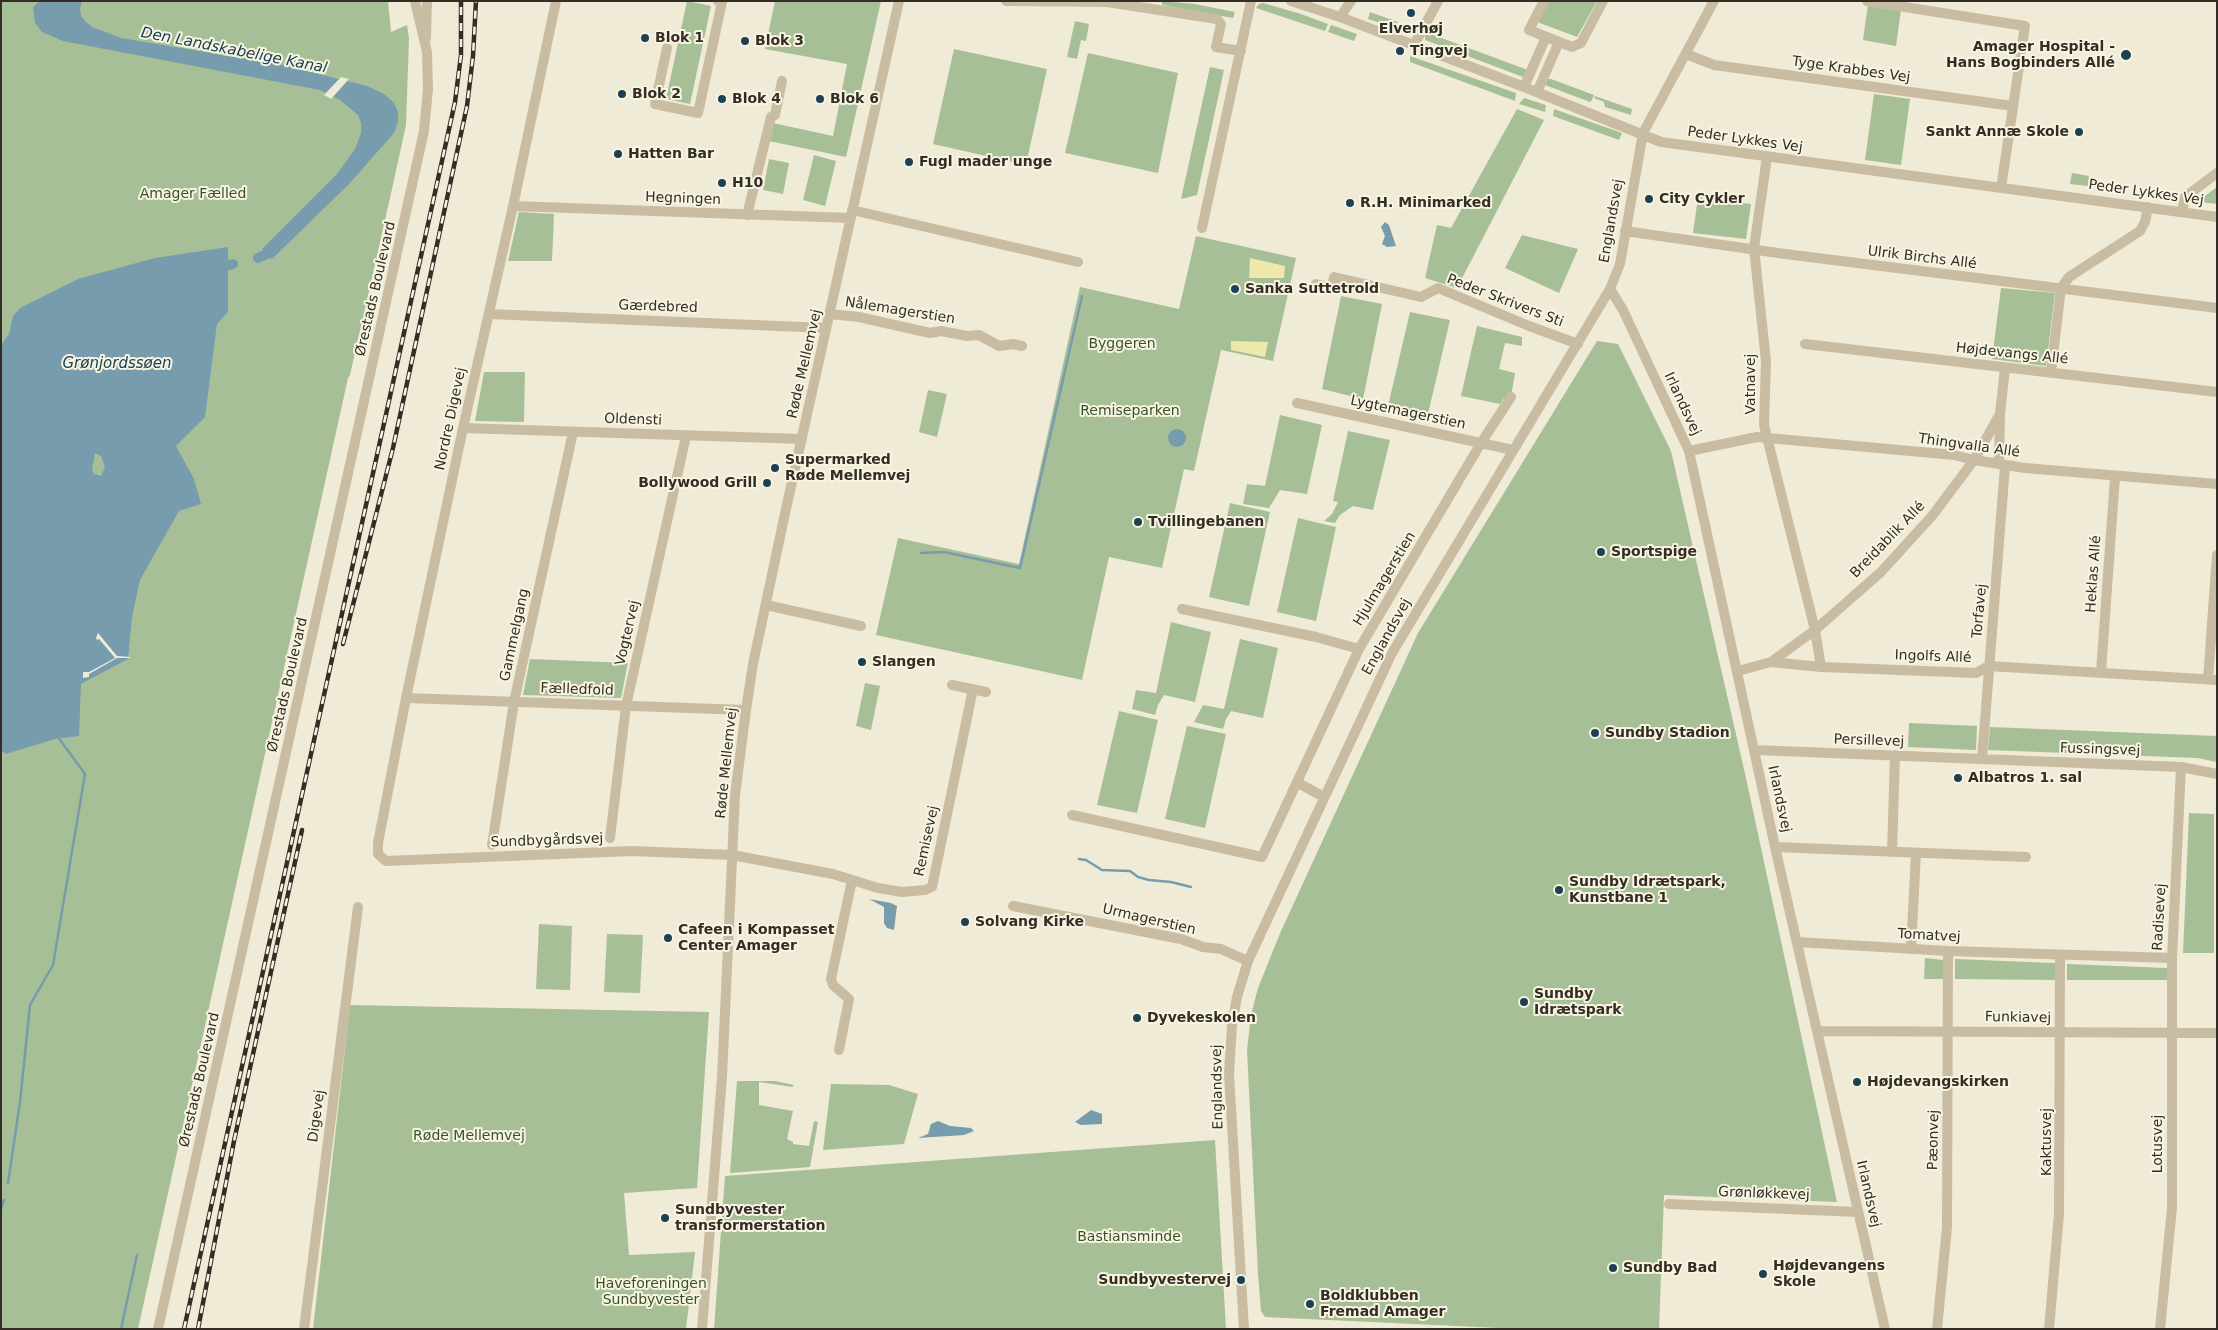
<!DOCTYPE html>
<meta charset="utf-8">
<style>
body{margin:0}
#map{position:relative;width:2218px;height:1330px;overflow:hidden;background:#f0ebd6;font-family:"DejaVu Sans",sans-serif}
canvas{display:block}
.frame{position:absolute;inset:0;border:2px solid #332d25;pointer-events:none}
</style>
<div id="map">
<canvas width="2218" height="1330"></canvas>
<div class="frame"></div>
</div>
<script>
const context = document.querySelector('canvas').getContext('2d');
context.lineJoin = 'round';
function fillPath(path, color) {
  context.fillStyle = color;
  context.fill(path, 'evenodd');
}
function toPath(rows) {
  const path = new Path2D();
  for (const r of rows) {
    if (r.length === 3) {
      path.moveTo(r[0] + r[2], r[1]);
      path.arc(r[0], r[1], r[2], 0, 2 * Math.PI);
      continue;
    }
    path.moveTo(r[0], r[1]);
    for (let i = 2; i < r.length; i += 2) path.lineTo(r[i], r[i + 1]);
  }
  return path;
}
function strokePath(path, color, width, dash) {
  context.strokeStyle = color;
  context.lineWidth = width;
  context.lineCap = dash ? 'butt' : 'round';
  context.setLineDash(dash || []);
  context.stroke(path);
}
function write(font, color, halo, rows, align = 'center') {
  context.font = font + ' "DejaVu Sans",sans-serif';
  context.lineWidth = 4;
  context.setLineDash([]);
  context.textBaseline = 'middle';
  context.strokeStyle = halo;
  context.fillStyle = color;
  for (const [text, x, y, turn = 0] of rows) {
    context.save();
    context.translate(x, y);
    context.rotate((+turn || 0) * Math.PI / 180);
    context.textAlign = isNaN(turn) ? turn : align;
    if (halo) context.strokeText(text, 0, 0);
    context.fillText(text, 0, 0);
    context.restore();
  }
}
fillPath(toPath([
 [1,1,388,1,391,32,407,25,409,39,406,125,392,189,350,375,348,378,138,1329,1,1329],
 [687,1,711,6,690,104,666,99],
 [775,1,881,1,846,157,769,141,773,123,833,136,847,64,765,49],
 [1162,1,1195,4,1235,12,1233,18,1162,5],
 [1548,1,1597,1,1577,37,1537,22],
 [1263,3,1301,14,1328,24,1325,31,1256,8,1259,4],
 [1868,4,1901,10,1896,46,1863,40],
 [1370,12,1398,22,1396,26,1390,24,1389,26,1368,19],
 [1075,21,1089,24,1086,41,1081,40,1077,59,1067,57],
 [1331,25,1357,34,1354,41,1328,32],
 [1425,32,1428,33,1528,70,1523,77,1425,40],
 [954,49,1047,69,1026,165,933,144],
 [1088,53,1178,73,1158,173,1065,153],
 [1410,56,1516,93,1515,101,1410,62],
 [1210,67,1224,70,1197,195,1181,199],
 [1545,79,1551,79,1594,95,1592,100,1590,102,1545,85],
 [1874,94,1910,99,1901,165,1865,160],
 [1595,96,1632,109,1631,115,1605,107,1604,102,1594,98],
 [1524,98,1546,105,1545,112,1519,104],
 [1517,109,1544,120,1457,288,1425,278,1437,225,1451,228],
 [1554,109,1622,133,1619,140,1553,116],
 [814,155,836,161,825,206,803,200],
 [769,159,789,163,783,194,763,190],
 [2072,173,2089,176,2088,186,2070,184],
 [2217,187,2217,204,2201,202,2201,199],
 [1698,197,1751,204,1746,239,1693,233],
 [519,212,554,214,552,261,508,261],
 [1522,235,1578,249,1559,293,1505,268],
 [1196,236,1296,258,1273,361,1221,350,1194,471,1184,469,1162,568,1109,557,1082,680,876,635,898,538,1019,564,1080,287,1179,309],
 [2001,288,2055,293,2046,366,1992,359],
 [1341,296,1382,304,1363,399,1322,389],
 [1410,312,1450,320,1428,414,1388,406],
 [1477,326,1522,337,1522,346,1505,343,1499,369,1515,373,1511,397,1504,398,1500,404,1461,396],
 [1597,341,1618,344,1671,451,1746,778,1837,1202,1664,1195,1659,1329,1519,1329,1265,1317,1261,1311,1258,1274,1247,1050,1251,1015,1258,988,1281,931,1418,633],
 [484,372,525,372,524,422,475,421],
 [928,390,947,394,937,437,919,432],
 [1280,415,1322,425,1307,494,1280,490,1269,508,1243,504,1247,484,1265,486],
 [1348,431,1390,440,1373,510,1353,506,1340,515,1335,523,1324,521,1332,514,1338,502,1333,501],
 [1230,503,1270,512,1249,606,1209,597],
 [1298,518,1336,527,1316,621,1277,612],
 [1171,622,1211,632,1195,702,1164,695,1158,705,1155,715,1132,709,1136,690,1156,693],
 [1240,639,1278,648,1263,718,1231,711,1226,719,1223,729,1194,722,1203,705,1224,709],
 [530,659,628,663,621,698,523,695],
 [865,683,880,686,871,730,856,726],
 [1119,711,1158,720,1137,813,1097,805],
 [1909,723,1977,726,1976,750,1908,747],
 [1187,726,1226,734,1205,828,1165,819],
 [1990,727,2217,736,2217,762,2197,758,1988,750],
 [2189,813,2214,814,2214,953,2183,953],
 [539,924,572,926,570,990,536,989],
 [607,934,643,935,640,993,604,992],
 [1925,958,1944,960,1943,979,1924,979],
 [1955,959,2055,963,2055,980,1955,979],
 [2067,964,2167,968,2167,980,2067,980],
 [350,1005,709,1012,697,1188,624,1193,629,1255,695,1252,686,1329,313,1329],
 [737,1081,775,1081,794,1085,792,1087,759,1082,759,1105,793,1111,787,1139,793,1142,793,1144,809,1146,814,1121,818,1122,810,1167,730,1173],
 [831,1084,889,1085,918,1094,904,1144,823,1150],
 [1215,1140,1226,1329,714,1329,725,1176]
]), '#a7bf97');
fillPath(toPath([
 [1250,258,1285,266,1284,278,1249,278],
 [1231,341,1268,342,1265,357,1231,350]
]), '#ede8ac');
fillPath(toPath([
 [40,1,82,1,80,9,81,16,85,21,92,27,121,38,282,65,367,86,384,94,394,103,398,112,398,121,394,133,349,184,272,259,262,249,337,174,355,149,361,133,361,123,358,115,340,100,320,90,63,41,42,32,35,23,33,7],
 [1385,222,1389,225,1396,246,1387,247,1382,244,1385,236,1381,227],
 [228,247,228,312,217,324,205,417,176,446,194,479,201,504,179,511,140,580,132,617,128,659,81,684,79,736,55,739,6,754,1,750,1,345,9,334,13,316,20,308,78,279,155,258],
 [95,453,101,456,105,467,101,476,94,474,92,470],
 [1177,438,9],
 [869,899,891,903,897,906,894,930,887,928,884,923,884,907],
 [1091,1110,1102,1114,1102,1124,1081,1125,1075,1122],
 [938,1121,950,1126,971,1128,974,1131,964,1135,918,1138,928,1134,931,1124]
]), '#769cad');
fillPath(toPath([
 [341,77,349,79,331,99,324,95],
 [98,633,117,656,130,657,130,658,117,658,89,674,89,677,83,678,83,672,89,672,115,658,99,639,97,640,96,638]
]), '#f0ebd6');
strokePath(toPath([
 [921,553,944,552,1020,568,1082,296],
 [1079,859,1086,860,1102,870,1130,871,1138,877,1149,880,1171,882,1191,887],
 [8,1183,20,1102,30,1005,53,965,85,774,58,737],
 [1,1209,4,1200],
 [121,1329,137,1255]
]), '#769cad', 2.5);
strokePath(toPath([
 [258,258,267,254,276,245],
 [229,265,233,264]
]), '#769cad', 10);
strokePath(toPath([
 [556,1,513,206,463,428,406,698,378,843,378,854,386,861,632,851,732,855,833,874,878,888,902,892,925,890,932,887,973,689],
 [1006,1,1107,2,1217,19,1221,24,1216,47,1241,51],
 [1291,1,1340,17,1524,87,1661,142,2217,217],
 [1544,1,1529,30,1572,47,1581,43,1603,1],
 [1867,1,2025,26,2001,188],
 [1340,17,1351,1],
 [426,38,427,1],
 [1414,45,1438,1],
 [667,48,655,104,698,113,722,2,718,1],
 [1686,54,1714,65,2013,106],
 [1524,87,1546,37],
 [1537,92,1559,42],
 [1767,157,1754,248,1766,361,1764,425,1815,630,1821,667],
 [513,206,851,218],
 [852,210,1078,262],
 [2182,212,2185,197,2217,173],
 [747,215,771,117,775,115,782,81],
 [1202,228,1251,1],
 [1625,231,1785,254,2217,308],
 [1316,284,1332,288,1334,277,1421,297,1438,288,1529,326,1578,344],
 [1610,289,1623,310,1689,451,1775,847,1885,1329],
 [489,314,826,328],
 [830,314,859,317,930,333,941,331,967,336,979,335,999,346,1013,344,1022,346],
 [1805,344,2217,392],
 [2051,372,2061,288,2069,277,2140,231,2145,222,2148,207],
 [1297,403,1513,450],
 [463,428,802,439],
 [1689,451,1757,437,1954,455,1974,460,2025,468,2217,484],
 [1999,464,2000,415],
 [766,605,861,626],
 [1182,609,1316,637,1359,649],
 [1771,662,1815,630,1881,572,1932,516,1974,460,2000,414,2005,368],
 [1738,671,1771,662,1821,667,1976,673,1989,666,2217,680],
 [2101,672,2115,477],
 [2208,679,2217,555],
 [952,685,986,692],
 [406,698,746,710],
 [1755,750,2181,767,2217,774],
 [1982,759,2005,466],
 [1298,783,1324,797],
 [1072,815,1262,857,1359,649,1481,443,1511,397],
 [610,838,626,706,686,436],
 [492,845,514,702,573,432],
 [1775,847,2026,857],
 [1892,852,1895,755],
 [1013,906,1181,939,1203,947,1221,949,1248,961],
 [1797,942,1948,951,2172,958,2181,767],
 [1911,949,1916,853],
 [1818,1031,2217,1033],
 [839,1050,849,999,833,985,831,979,852,880],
 [1669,1204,1858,1212],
 [158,1329,424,131,428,89,427,52,415,1],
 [304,1329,358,907],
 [702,1329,722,1077,735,795,746,710,753,664,784,518,899,1],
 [1244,1329,1229,1074,1232,1025,1237,997,1248,961,1392,653,1610,289,1620,264,1643,133,1714,1],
 [1937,1329,1947,1227,1948,951],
 [2049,1329,2059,1214,2060,956],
 [2160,1329,2172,1208,2172,958]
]), '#c8bda3', 10);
const rail = toPath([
 [343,644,393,448,467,106,473,56,476,1],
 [184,1329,455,102,461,55,461,1],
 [198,1329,234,1141,302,830]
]);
strokePath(rail, '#332d25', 4.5);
strokePath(rail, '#f8f4e2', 2.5, [8]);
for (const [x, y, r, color] of [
 [1411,13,5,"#1b4153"],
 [645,38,5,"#1b4153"],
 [745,41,5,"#1b4153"],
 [1400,51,5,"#1b4153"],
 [2126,55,6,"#1b4153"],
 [622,94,5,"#1b4153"],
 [722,99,5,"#1b4153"],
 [820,99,5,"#1b4153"],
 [2079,132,5,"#1b4153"],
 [618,154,5,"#1b4153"],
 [909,162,5,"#1b4153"],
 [722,183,5,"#1b4153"],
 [1649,199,5,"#1b4153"],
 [1350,203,5,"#1b4153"],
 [1235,289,5,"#1b4153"],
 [775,468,5,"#1b4153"],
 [767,483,5,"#1b4153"],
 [1138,522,5,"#1b4153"],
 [1601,552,5,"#1b4153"],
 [862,662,5,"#1b4153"],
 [1595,733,5,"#1b4153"],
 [1958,778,5,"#1b4153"],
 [1559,890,5,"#1b4153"],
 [965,922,5,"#1b4153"],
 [668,938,5,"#1b4153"],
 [1524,1002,5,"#1b4153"],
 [1137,1018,5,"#1b4153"],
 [1857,1082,5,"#1b4153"],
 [665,1218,5,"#1b4153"],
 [1613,1268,5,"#1b4153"],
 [1763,1274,5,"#1b4153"],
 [1241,1280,5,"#1b4153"],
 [1310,1304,5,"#1b4153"]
]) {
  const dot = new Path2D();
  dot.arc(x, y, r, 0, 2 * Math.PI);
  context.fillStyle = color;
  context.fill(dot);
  strokePath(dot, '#f8f4e2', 2);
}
write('bold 14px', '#332d25', '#f8f4e2', [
 ["Elverhøj",1411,29,"center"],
 ["Blok 1",655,38],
 ["Blok 3",755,41],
 ["Amager Hospital -",2115,47,"right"],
 ["Hans Bogbinders Allé",2115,63,"right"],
 ["Tingvej",1410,51],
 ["Blok 2",632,94],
 ["Blok 4",732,99],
 ["Blok 6",830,99],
 ["Sankt Annæ Skole",2069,132,"right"],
 ["Hatten Bar",628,154],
 ["Fugl mader unge",919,162],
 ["H10",732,183],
 ["City Cykler",1659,199],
 ["R.H. Minimarked",1360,203],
 ["Sanka Suttetrold",1245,289],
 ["Supermarked",785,460],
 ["Røde Mellemvej",785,476],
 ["Bollywood Grill",757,483,"right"],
 ["Tvillingebanen",1148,522],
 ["Sportspige",1611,552],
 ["Slangen",872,662],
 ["Sundby Stadion",1605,733],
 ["Albatros 1. sal",1968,778],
 ["Sundby Idrætspark,",1569,882],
 ["Kunstbane 1",1569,898],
 ["Solvang Kirke",975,922],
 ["Cafeen i Kompasset",678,930],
 ["Center Amager",678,946],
 ["Sundby",1534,994],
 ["Idrætspark",1534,1010],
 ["Dyvekeskolen",1147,1018],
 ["Højdevangskirken",1867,1082],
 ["Sundbyvester",675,1210],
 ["transformerstation",675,1226],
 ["Højdevangens",1773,1266],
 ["Skole",1773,1282],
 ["Sundby Bad",1623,1268],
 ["Sundbyvestervej",1231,1280,"right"],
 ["Boldklubben",1320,1296],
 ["Fremad Amager",1320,1312]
], 'left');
write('14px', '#332d25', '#f8f4e2', [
 ["Tyge Krabbes Vej",1851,70,8],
 ["Peder Lykkes Vej",1745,140,8],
 ["Peder Lykkes Vej",2146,193,8],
 ["Hegningen",683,199,2],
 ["Englandsvej",1612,221,-80],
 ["Ulrik Birchs Allé",1922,258,7],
 ["Ørestads Boulevard",376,289,-77],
 ["Peder Skrivers Sti",1505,301,21],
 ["Gærdebred",658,307,2],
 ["Nålemagerstien",900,311,9],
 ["Højdevangs Allé",2012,354,6],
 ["Røde Mellemvej",805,364,-77],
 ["Vatnavej",1751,384,-90],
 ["Irlandsvej",1682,404,65],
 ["Lygtemagerstien",1408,413,12],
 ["Nordre Digevej",451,419,-78],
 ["Oldensti",633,420,2],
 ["Thingvalla Allé",1969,446,8],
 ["Breidablik Allé",1888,540,-46],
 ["Heklas Allé",2094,574,-86],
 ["Hjulmagerstien",1385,579,-59],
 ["Torfavej",1980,611,-85],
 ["Vogtervej",628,633,-77],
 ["Gammelgang",515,635,-78],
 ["Englandsvej",1387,637,-61],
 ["Ingolfs Allé",1933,657,2],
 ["Ørestads Boulevard",288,685,-77],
 ["Fælledfold",577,690,2],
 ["Persillevej",1869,741,2],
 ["Fussingsvej",2100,750,2],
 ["Røde Mellemvej",727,763,-84],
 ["Irlandsvej",1779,799,78],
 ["Sundbygårdsvej",547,841,-2],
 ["Remisevej",927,841,-78],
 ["Radisevej",2160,917,-87],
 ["Urmagerstien",1149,920,13],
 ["Tomatvej",1929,936,3],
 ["Funkiavej",2018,1018,1],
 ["Ørestads Boulevard",200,1080,-77],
 ["Englandsvej",1218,1087,-91],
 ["Digevej",317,1116,-82],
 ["Pæonvej",1934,1140,-89],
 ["Kaktusvej",2047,1142,-90],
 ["Lotusvej",2158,1144,-90],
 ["Grønløkkevej",1764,1194,2],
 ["Irlandsvej",1868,1194,77]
]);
write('14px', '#385129', '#f8f4e2', [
 ["Amager Fælled",193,194],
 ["Byggeren",1122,344],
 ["Remiseparken",1130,411],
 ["Røde Mellemvej",469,1136],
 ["Bastiansminde",1129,1237],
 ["Haveforeningen",651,1284],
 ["Sundbyvester",651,1300]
]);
write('italic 15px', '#1b4153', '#f8f4e2', [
 ["Den Landskabelige Kanal",234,51,11],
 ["Grønjordssøen",117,364]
]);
</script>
